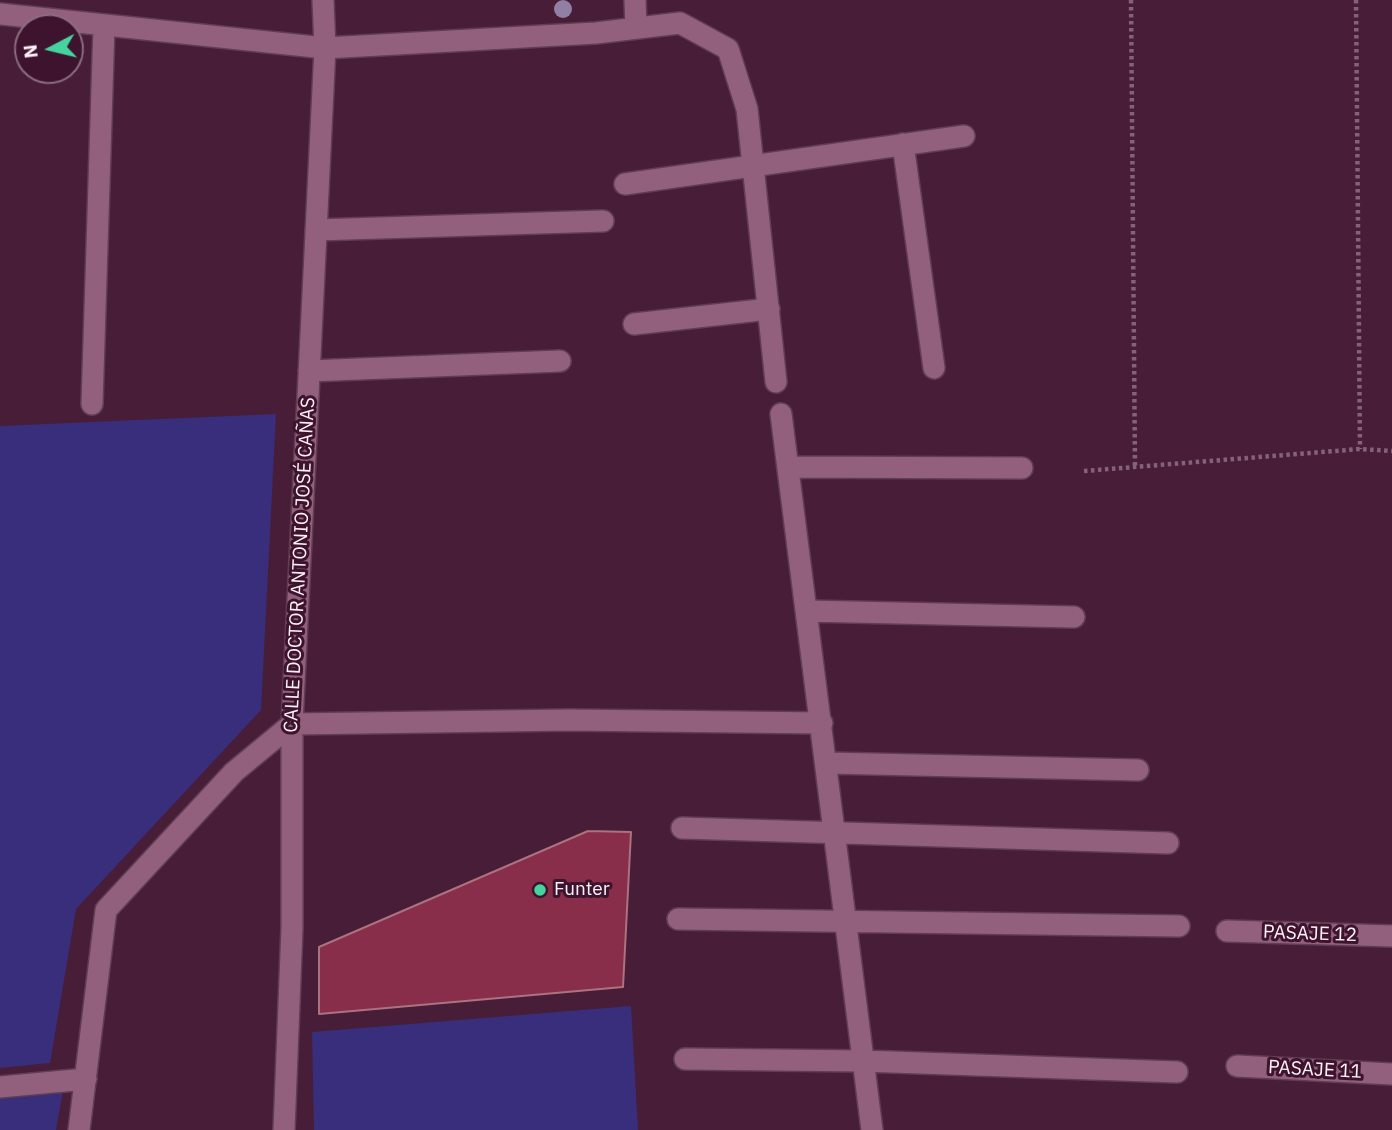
<!DOCTYPE html>
<meta charset="utf-8">
<style>
body{margin:0}
#map{position:relative;width:1392px;height:1130px;overflow:hidden;background:#481d38;font-family:"IBM Plex Sans",sans-serif}
canvas{display:block}
.north{position:absolute;left:14px;top:14px;width:70px;height:70px;box-sizing:border-box;background:#3d132e;border:2px solid #8a6c7e;border-radius:50%;rotate:263deg;font-size:19px;font-weight:700;line-height:28px;text-align:center;color:#fdf1f7}
.north::after{content:'';display:block;margin:auto;width:24px;height:32px;background:#46d49e;clip-path:polygon(50% 0,100% 100%,50% 72%,0 100%)}
</style>
<div id="map">
<canvas width="1392" height="1130"></canvas>
<div class="north">N</div>
</div>
<script>
const context = document.querySelector('canvas').getContext('2d');
context.lineJoin = 'round';
function fillPath(path, color) {
  context.fillStyle = color;
  context.fill(path, 'evenodd');
}
function toPath(rows) {
  const path = new Path2D();
  for (const r of rows) {
    path.moveTo(r[0], r[1]);
    for (let i = 2; i < r.length; i += 2) path.lineTo(r[i], r[i + 1]);
  }
  return path;
}
function strokePath(path, color, width, dash) {
  context.strokeStyle = color;
  context.lineWidth = width;
  context.lineCap = dash ? 'butt' : 'round';
  context.setLineDash(dash || []);
  context.stroke(path);
}
function write(font, color, halo, rows, align = 'center') {
  context.font = font + ' "IBM Plex Sans",sans-serif';
  context.lineWidth = 6;
  context.setLineDash([]);
  context.textBaseline = 'middle';
  context.strokeStyle = halo;
  context.fillStyle = color;
  for (const [text, x, y, turn = 0] of rows) {
    context.save();
    context.translate(x, y);
    context.rotate((+turn || 0) * Math.PI / 180);
    context.textAlign = isNaN(turn) ? turn : align;
    if (halo) context.strokeText(text, 0, 0);
    context.fillText(text, 0, 0);
    context.restore();
  }
}
fillPath(toPath([
 [276,414,261,710,76,909,50,1063,0,1068,0,426],
 [631,1006,638,1130,314,1130,312,1032],
 [63,1091,56,1130,0,1130,0,1097]
]), '#382e7b');
const building = toPath([
 [588,831,631,832,623,987,319,1014,319,947,588,831]
]);
fillPath(building, '#882d4a');
strokePath(building, '#ac7280', 2);
const street = toPath([
 [635,0,636,28],
 [0,14,325,48,596,33,680,23,728,49,747,109,776,382],
 [903,144,934,368],
 [625,184,964,136],
 [316,230,603,221],
 [634,324,769,309],
 [309,371,560,361],
 [92,404,104,26],
 [781,414,872,1130],
 [788,467,1022,468],
 [807,611,1074,617],
 [292,724,569,720,822,723],
 [827,763,1138,770],
 [682,828,1168,843],
 [678,919,1179,926],
 [1227,931,1392,936],
 [685,1059,863,1061,1177,1072],
 [1237,1066,1392,1074],
 [0,1087,86,1079],
 [79,1130,106,910,234,772,292,724],
 [284,1130,292,928,292,724,325,48,323,0]
]);
strokePath(street, '#5f3d53', 24);
strokePath(toPath([
 [1131,0,1135,467],
 [1356,0,1360,449],
 [1084,471,1360,449,1392,451]
]), '#846377', 4.5, [3.5, 3.5]);
strokePath(street, '#92607d', 21);
context.fillStyle = '#927fa4';
for (const [x, y] of [
 [563,9]
]) {
  context.beginPath();
  context.arc(x, y, 9, 0, 2 * Math.PI);
  context.fill();
}
for (const [x, y, r, color] of [
 [540,890,7,"#46d49e"]
]) {
  const dot = new Path2D();
  dot.arc(x, y, r, 0, 2 * Math.PI);
  context.fillStyle = color;
  context.fill(dot);
  strokePath(dot, '#3d132e', 2.5);
}
write('19px', '#fdf1f7', '#3d132e', [
 ["CALLE DOCTOR ANTONIO JOSÉ CAÑAS",300,565,-87],
 ["PASAJE 12",1310,934,2],
 ["PASAJE 11",1315,1070,3]
]);
write('19px', '#fdf1f7', '#3d132e', [
 ["Funter",554,890]
], 'left');
</script>
